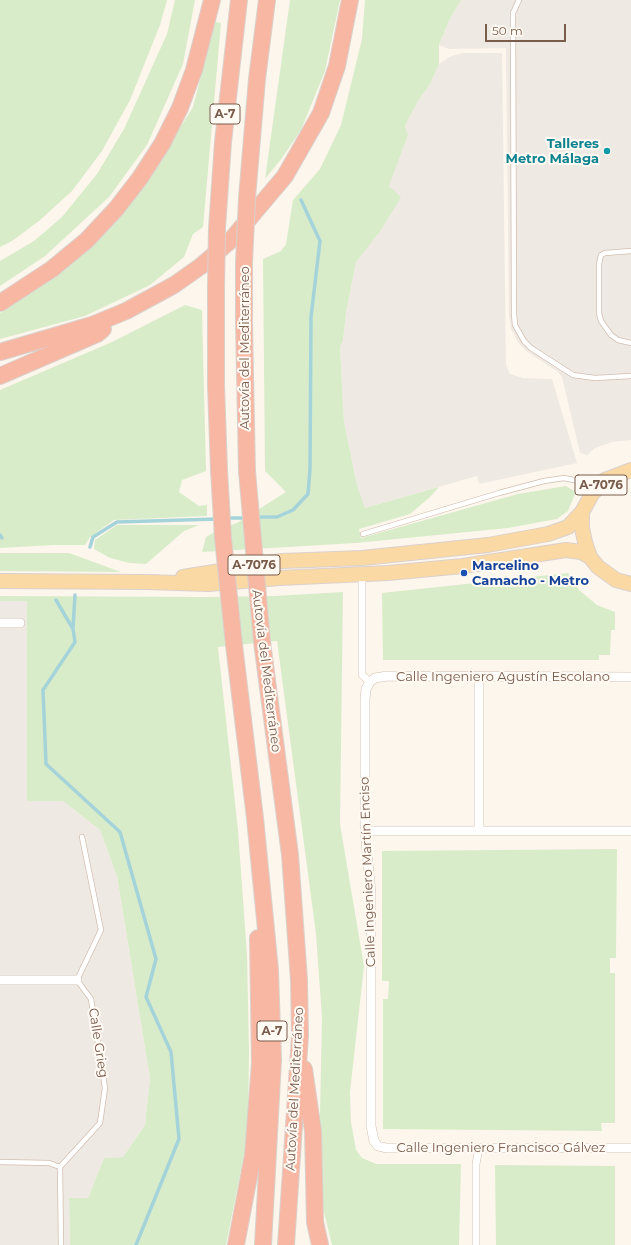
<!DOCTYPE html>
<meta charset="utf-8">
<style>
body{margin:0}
#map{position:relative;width:631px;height:1245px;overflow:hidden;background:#fdf6ec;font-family:Montserrat,sans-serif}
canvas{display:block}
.scale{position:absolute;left:485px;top:24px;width:81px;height:18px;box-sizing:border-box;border:2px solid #7a5c4d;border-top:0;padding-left:5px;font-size:12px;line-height:14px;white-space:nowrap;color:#7a5c4d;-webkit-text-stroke:3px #fffaf3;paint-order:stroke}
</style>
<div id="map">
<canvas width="631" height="1245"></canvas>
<div class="scale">50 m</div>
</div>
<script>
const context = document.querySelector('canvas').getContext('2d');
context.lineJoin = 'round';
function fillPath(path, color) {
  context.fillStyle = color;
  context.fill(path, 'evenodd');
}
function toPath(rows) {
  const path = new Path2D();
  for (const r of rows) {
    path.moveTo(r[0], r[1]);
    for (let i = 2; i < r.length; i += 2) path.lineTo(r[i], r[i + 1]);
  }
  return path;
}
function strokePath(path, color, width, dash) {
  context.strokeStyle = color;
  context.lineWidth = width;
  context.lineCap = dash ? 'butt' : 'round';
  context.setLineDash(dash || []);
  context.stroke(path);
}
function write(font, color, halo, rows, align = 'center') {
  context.font = font + ' Montserrat,sans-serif';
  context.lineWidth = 4;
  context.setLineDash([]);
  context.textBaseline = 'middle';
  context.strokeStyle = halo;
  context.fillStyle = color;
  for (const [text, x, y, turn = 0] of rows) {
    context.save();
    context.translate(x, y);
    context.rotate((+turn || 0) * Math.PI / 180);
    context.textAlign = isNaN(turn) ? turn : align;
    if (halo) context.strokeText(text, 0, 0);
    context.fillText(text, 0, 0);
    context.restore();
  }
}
fillPath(toPath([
 [461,0,631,0,631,440,612,442,595,448,587,455,580,453,562,377,558,372,526,351,518,342,511,329,509,314,506,48,449,49,439,45,450,18],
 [462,53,502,53,506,365,510,374,523,378,552,379,577,463,479,484,477,476,365,508,357,485,344,422,340,347,343,341,346,313,356,262,363,252,408,135,405,126,418,101,430,84,439,64,449,57],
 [51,600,50,801,63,801,100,830,117,876,150,1078,145,1125,123,1157,104,1158,88,1198,69,1199,70,1245,0,1245,0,601]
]), '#efe9e4');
fillPath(toPath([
 [0,0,167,0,160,25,130,100,102,151,72,191,39,221,12,241,0,247],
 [175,0,195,0,183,64,147,145,109,197,45,256,0,286,0,261,34,241,62,217,97,174,124,129,167,34],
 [290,0,340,0,325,71,301,130,282,158,265,179],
 [365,0,461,0,450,18,439,45,439,64,430,84,418,101,405,126,408,135,389,186,401,197,381,230,356,262,346,313,343,341,340,347,344,422,357,485,365,508,439,487,429,498,410,514,359,529,361,538,518,494,566,486,576,492,568,511,557,519,508,528,356,543,202,552,206,537,220,529,237,523,286,492,265,471,263,259,281,251,286,244,293,200,320,169,341,125,362,39],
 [215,22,221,23,203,227,193,234,184,257,150,285,85,316,0,339,0,313,65,270,113,224,150,176,193,107],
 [185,305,202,310,206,471,182,480,179,492,199,506,207,505,207,516,114,520,90,537,85,545,54,545,0,548,0,390,112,342],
 [117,525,199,525,184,531,146,564,130,563,110,558,94,549,95,540],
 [0,553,69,553,121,572,0,571],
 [568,573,580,591,597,605,615,612,615,630,611,630,610,655,599,655,599,660,383,660,382,593],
 [343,592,340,824,364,966,350,1092,351,1122,356,1150,362,1158,376,1164,461,1164,459,1245,332,1245,323,1208,320,1114,322,1018,316,934,277,641,218,647,238,830,247,955,249,1052,248,1134,226,1245,70,1245,69,1198,88,1198,104,1158,123,1157,145,1125,150,1078,117,876,100,830,63,801,27,801,27,601,0,601,0,596,204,597,275,596],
 [617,849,616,958,610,958,610,973,615,973,615,1123,601,1123,602,1131,383,1129,383,999,388,999,389,981,382,981,382,851],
 [495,1165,615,1166,615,1245,496,1245]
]), '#d8ecc9');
strokePath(toPath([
 [255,517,277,517,293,510,308,494,310,469,311,317,320,241,301,200],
 [225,518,247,518],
 [0,535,2,538],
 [90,547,93,537,117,522,217,519],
 [56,600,73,629,75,642,43,690,46,764,120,832,156,959,146,997,171,1052,179,1139,136,1245],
 [73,628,75,595]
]), '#a5d3da', 3.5);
const service = toPath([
 [519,0,513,13,514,314,515,325,524,341,531,348,573,375,595,378,631,376],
 [631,251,605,253,601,255,599,264,599,313,601,321,611,335,618,340,631,343],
 [363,534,499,493,544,481,564,478,579,481,591,492],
 [0,1162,49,1163,60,1167],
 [61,1245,60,1167,100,1123,105,1088,91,999,77,980,101,930,82,837]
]);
const pedestrian = toPath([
 [362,575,362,675,370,682],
 [476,1245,476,1164,479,1148]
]);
const minor = toPath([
 [0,623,20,623],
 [479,677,479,831],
 [631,677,387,676,375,678,370,682,366,689,365,699,365,831,371,893,371,1126,374,1141,378,1146,386,1148,631,1148],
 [365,831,631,831],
 [0,980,77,980]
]);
const primary = toPath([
 [582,512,582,528,585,542,590,557,598,567,616,580,631,584],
 [183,577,282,561,362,558,430,551,488,545,548,534,568,527,582,512,592,494,605,480,631,470],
 [0,581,147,582,208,584,279,578,388,573,463,566,566,550,581,552,590,557]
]);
const motorway = toPath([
 [247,198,257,79,267,0],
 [217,228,223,142,239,0],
 [244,263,244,323,247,471],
 [216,288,216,386,219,470],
 [0,303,52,269,87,240,116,209,140,178,162,144,180,108,194,70,212,0],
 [0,352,92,325,126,311,174,285,201,266,231,240,285,176,321,113,337,66,350,0],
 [0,376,97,334,103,329],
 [262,642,290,855,299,980,300,1036,286,1245],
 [234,645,255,818,270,970,273,1060,263,1245],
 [304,1069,313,1131,315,1222,320,1245],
 [236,1245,253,1155,260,1063,258,938]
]);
strokePath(service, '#d1beb0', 6);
strokePath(pedestrian, '#d1beb0', 8);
strokePath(minor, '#d1beb0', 10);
strokePath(primary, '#dad1cd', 16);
strokePath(motorway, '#dad1cd', 18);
strokePath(service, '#fff', 4.5);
strokePath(pedestrian, '#fff', 7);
strokePath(minor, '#fff', 9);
strokePath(primary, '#fbd9a5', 14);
strokePath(motorway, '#f7b7a3', 16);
const motorwayBridge = toPath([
 [244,263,247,198],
 [216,288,217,228],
 [219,470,223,538,234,645],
 [247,471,262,642]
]);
strokePath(motorwayBridge, '#dad1cd', 18, []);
strokePath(motorwayBridge, '#f7b7a3', 16);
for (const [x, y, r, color] of [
 [607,151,4,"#0f9aa8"],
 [464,573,4,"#1a4fb4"]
]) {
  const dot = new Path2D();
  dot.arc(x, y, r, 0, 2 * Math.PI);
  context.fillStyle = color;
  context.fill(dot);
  strokePath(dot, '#fffaf3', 1.5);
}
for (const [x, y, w] of [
 [225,114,30],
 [601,485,52],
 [254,565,52],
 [272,1031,30]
]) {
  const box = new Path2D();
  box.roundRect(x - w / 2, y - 10, w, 20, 3);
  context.fillStyle = '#fffaf3';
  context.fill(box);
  strokePath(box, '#7a5c4d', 1);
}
write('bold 12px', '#7a5c4d', null, [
 ["A-7",225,114],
 ["A-7076",601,485],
 ["A-7076",254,565],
 ["A-7",272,1031]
]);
write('bold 13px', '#0d838f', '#fffaf3', [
 ["Talleres",599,144],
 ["Metro Málaga",599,159]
], 'right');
write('13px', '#7a5c4d', '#fffaf3', [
 ["Autovía del Mediterráneo",245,348,-90],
 ["Autovía del Mediterráneo",266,671,83],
 ["Calle Ingeniero Agustín Escolano",503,677],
 ["Calle Ingeniero Martín Enciso",368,872,-92],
 ["Calle Grieg",98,1043,81],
 ["Autovía del Mediterráneo",295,1089,-87],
 ["Calle Ingeniero Francisco Gálvez",501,1148]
]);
write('bold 13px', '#164399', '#fffaf3', [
 ["Marcelino",472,566],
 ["Camacho - Metro",472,581]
], 'left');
</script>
